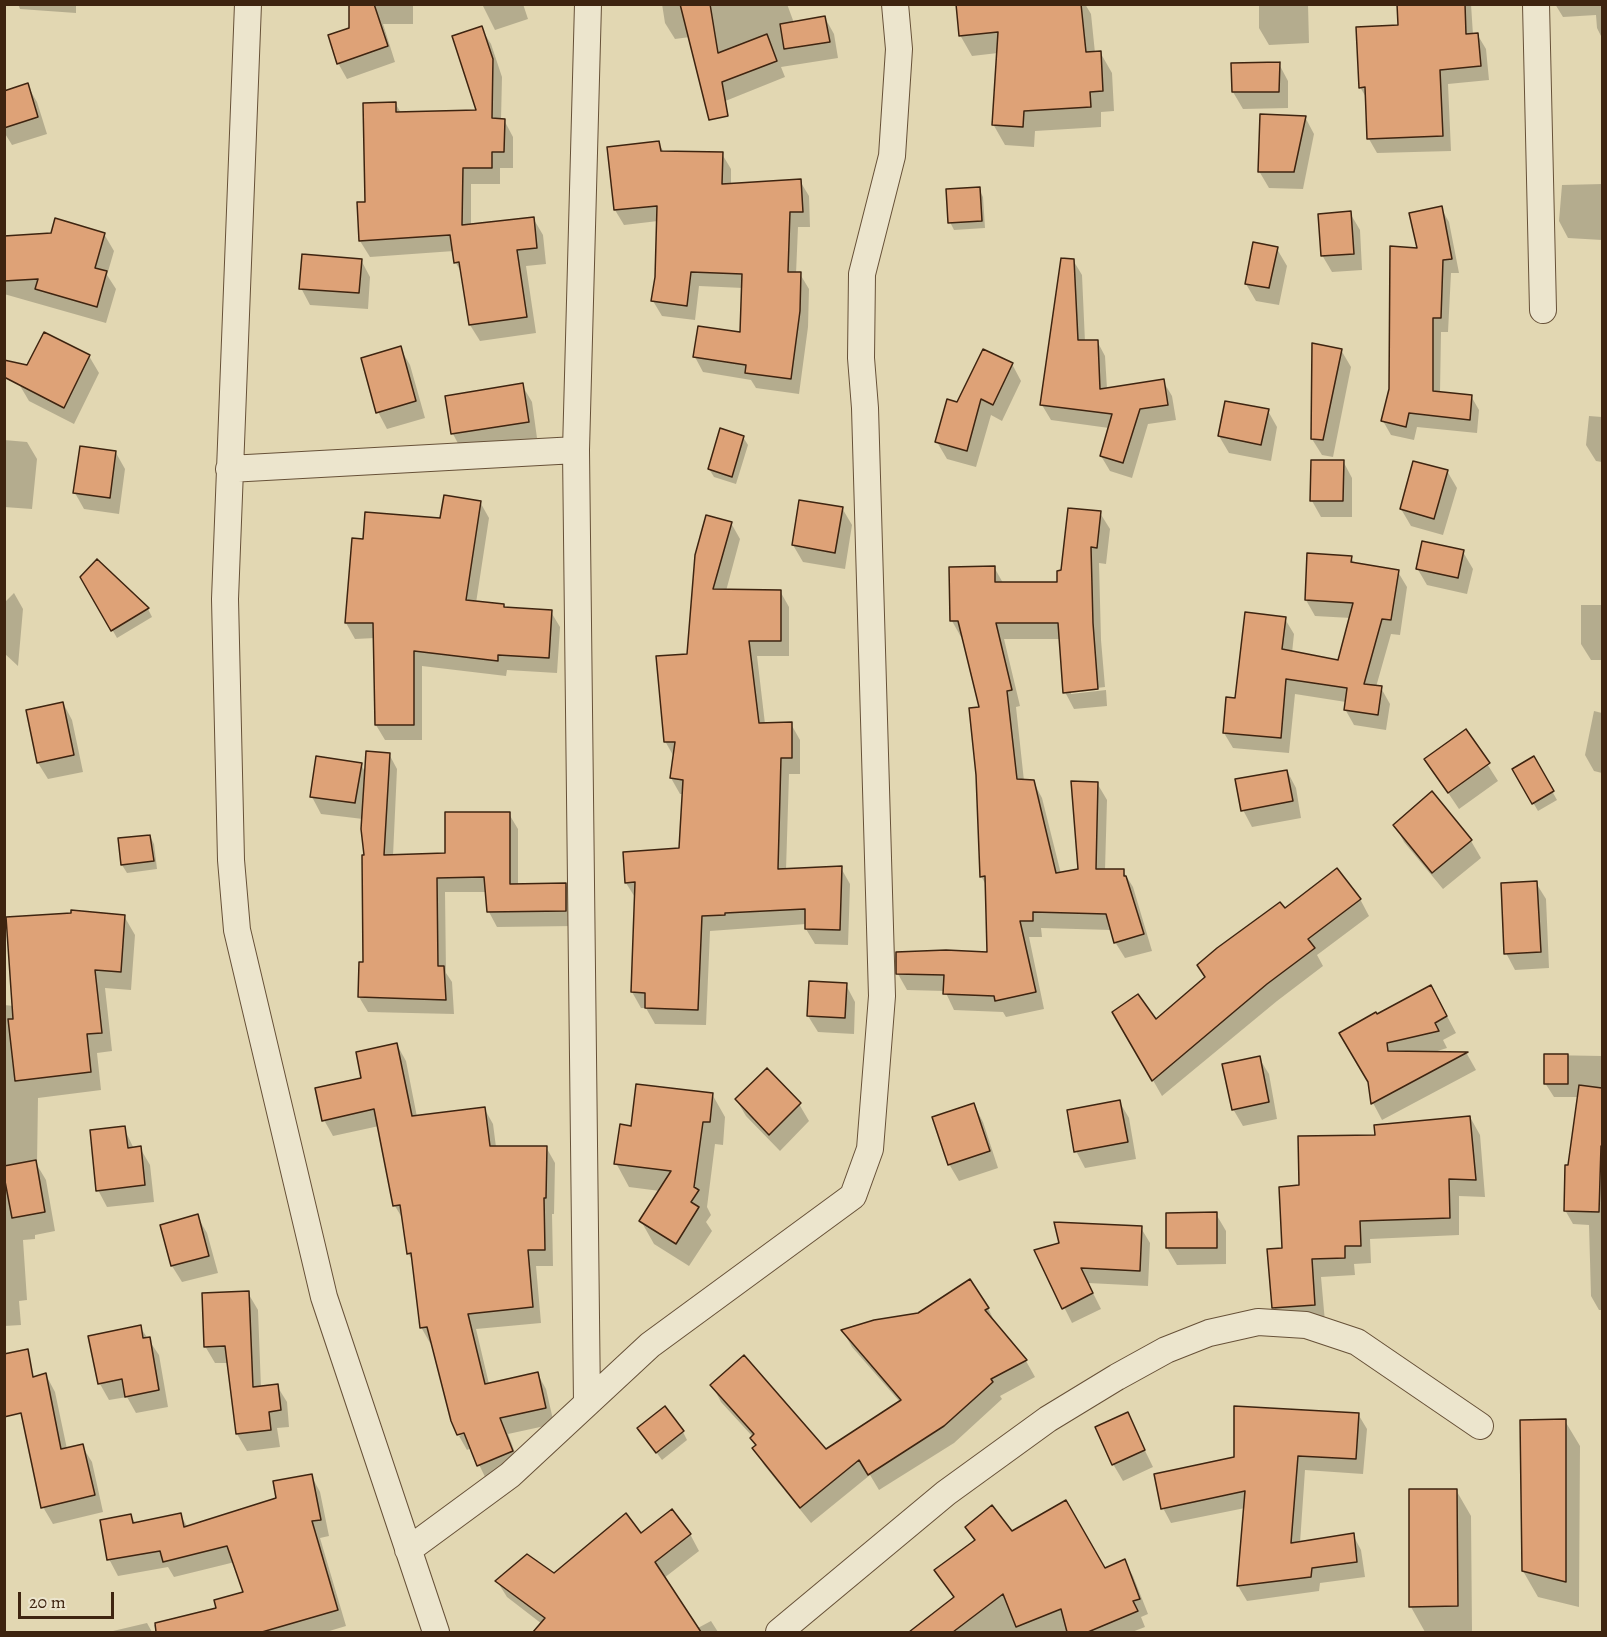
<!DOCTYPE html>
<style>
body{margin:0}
#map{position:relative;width:1607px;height:1637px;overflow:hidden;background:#e2d7b2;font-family:Alegreya,serif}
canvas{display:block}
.frame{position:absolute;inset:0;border:6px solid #3e2410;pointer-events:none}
.scale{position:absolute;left:18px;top:1592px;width:96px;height:27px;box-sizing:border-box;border:3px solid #3e2410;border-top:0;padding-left:8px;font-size:18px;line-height:21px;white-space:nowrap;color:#3e2410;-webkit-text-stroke:4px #ece5cd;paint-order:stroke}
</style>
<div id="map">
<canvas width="1607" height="1637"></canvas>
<div class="frame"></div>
<div class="scale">20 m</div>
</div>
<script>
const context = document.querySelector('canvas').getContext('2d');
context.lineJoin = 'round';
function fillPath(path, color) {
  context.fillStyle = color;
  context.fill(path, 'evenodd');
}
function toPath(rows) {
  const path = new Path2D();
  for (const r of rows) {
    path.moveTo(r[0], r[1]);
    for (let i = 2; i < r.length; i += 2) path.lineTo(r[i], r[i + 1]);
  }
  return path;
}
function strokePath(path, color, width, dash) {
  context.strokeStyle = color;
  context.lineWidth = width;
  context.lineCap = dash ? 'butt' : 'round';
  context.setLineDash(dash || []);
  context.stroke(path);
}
fillPath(toPath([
 [18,4,76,4,76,13,20,9],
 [350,4,413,4,413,24,383,24,395,62,347,79,338,63,351,30],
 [482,4,523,4,528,19,495,30],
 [662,4,787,4,794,23,825,18,834,34,838,58,781,67,785,77,713,106,690,37,675,39,665,23],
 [957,4,1085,4,1091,14,1095,53,1100,52,1112,73,1114,111,1101,112,1101,127,1035,131,1034,147,1005,145,993,124,998,53,972,56,960,35],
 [1259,4,1308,4,1309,43,1269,45,1259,28],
 [1398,4,1471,4,1473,35,1477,34,1486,49,1489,80,1448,84,1451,151,1377,153,1369,139,1367,99,1360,87,1399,26],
 [1555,4,1602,4,1602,38,1597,28,1596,15,1563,17],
 [481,28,491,44,502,77,501,120,504,120,513,137,513,168,500,168,500,184,471,184,471,225,533,218,543,235,546,264,526,266,536,333,480,341,470,325,462,274,456,263,454,251,370,257,360,241,367,204,395,103,401,113,479,111],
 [1279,64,1288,81,1288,108,1243,109,1233,92],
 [27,85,37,102,47,134,12,145,4,132,4,98],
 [1305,117,1314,134,1303,189,1269,188,1259,171],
 [658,143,664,152,722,154,731,169,731,185,800,181,809,196,810,227,798,227,796,274,800,274,809,289,808,327,799,394,756,388,751,380,703,372,695,357,741,334,743,288,699,286,695,320,662,316,653,301,656,277,658,221,624,225,615,210],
 [1602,184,1602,240,1568,238,1559,221,1562,185],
 [979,189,983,197,985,228,954,230,950,222],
 [1441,208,1449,222,1459,273,1451,273,1448,332,1441,332,1440,393,1471,396,1479,410,1477,433,1417,427,1414,440,1391,435,1383,421,1418,249],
 [1350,213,1360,230,1362,270,1332,272,1322,255],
 [104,234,114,251,107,275,116,289,106,323,4,294,4,237],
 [1277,249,1287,266,1279,305,1256,301,1246,284],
 [361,260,370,277,368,309,310,305,301,288],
 [1073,260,1082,275,1085,342,1097,341,1105,356,1107,389,1163,381,1172,396,1176,420,1148,424,1132,478,1110,471,1101,456,1109,428,1051,420,1042,405],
 [400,348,410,365,425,418,387,429,378,412],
 [1341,350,1351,367,1333,457,1322,455,1312,439],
 [89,356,99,373,74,424,29,401,19,384],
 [1012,364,1021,381,1002,421,991,415,976,467,947,459,937,442,958,404],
 [522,385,532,402,537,438,462,451,453,434,447,397],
 [1268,411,1277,427,1271,461,1229,453,1219,436],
 [1589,416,1602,417,1602,462,1596,461,1586,445],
 [743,437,748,445,736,484,714,477,709,469],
 [4,440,27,442,37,459,32,509,4,507],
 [116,453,125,469,119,514,84,509,75,493],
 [1343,461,1352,478,1352,517,1321,517,1312,501],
 [1447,471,1457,488,1443,535,1411,526,1401,509],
 [480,502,489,518,476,603,503,606,505,608,551,612,560,627,557,673,507,670,506,676,422,666,422,740,385,740,376,725,375,638,355,639,346,623,353,540,364,540,442,519],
 [842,508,852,525,845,569,803,562,793,545],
 [1100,513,1110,529,1106,564,1099,563,1101,640,1105,687,1071,691,1071,694,1106,690,1107,706,1074,709,1065,692,1061,639,1004,639,1020,706,1016,707,1024,781,1033,781,1042,798,1061,874,1079,871,1097,783,1107,800,1105,870,1123,871,1133,887,1152,951,1125,958,1115,942,1112,930,1041,928,1042,937,1029,937,1044,1009,1006,1017,1003,1012,954,1010,945,991,907,990,898,974,988,954,986,885,981,876,980,709,963,637,961,637,952,621,994,567,1003,583,1059,584,1062,572],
 [731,523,740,539,726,591,780,591,789,607,789,656,757,656,765,724,791,724,800,740,800,774,789,774,786,870,841,868,850,884,848,945,815,944,806,929,806,924,710,931,706,1025,655,1024,646,1008,641,1008,632,992,636,899,626,883,680,849,684,794,680,794,671,778,674,757,665,741,689,655],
 [1463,552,1473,569,1467,594,1427,585,1417,568],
 [1351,557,1355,565,1398,572,1407,587,1400,635,1391,634,1376,687,1381,688,1390,704,1386,730,1354,725,1345,709,1346,702,1295,694,1289,753,1233,748,1224,733,1236,700,1285,619,1294,634,1292,653,1339,662,1351,618,1315,616,1306,600],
 [97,561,148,609,152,617,117,638,82,577],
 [14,593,23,609,18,666,4,653,4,603],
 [1581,605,1602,605,1602,660,1591,660,1581,644],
 [63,703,72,720,83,772,48,779,38,763],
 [1594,711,1602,713,1602,773,1594,771,1585,755],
 [1466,731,1498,781,1459,809,1426,760],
 [389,754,397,769,393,856,446,855,509,814,518,829,518,885,565,884,574,899,574,926,497,927,489,912,487,892,445,892,446,973,452,982,454,1014,368,1012,359,997,365,964,365,857,363,819,321,814,312,797,361,764,366,774],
 [1534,759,1557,800,1538,811,1514,770],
 [1287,771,1296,788,1301,818,1252,827,1243,810],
 [1432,793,1471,841,1481,858,1443,889,1404,842,1395,825],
 [150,836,154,844,157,869,127,873,122,865],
 [1536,883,1546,899,1549,968,1515,970,1506,953],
 [1360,899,1369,916,1317,955,1323,966,1277,1001,1162,1096,1114,1012,1155,1021,1206,978,1199,966,1285,910],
 [124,916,135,935,131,990,105,988,112,1051,97,1053,101,1090,38,1098,37,1165,46,1180,55,1231,35,1235,35,1239,23,1240,27,1300,19,1301,21,1325,4,1326,4,1183,7,1182,4,1168,4,1005,14,1006],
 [846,985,855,1002,854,1034,818,1032,808,1016],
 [1440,1003,1456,1033,1443,1040,1447,1048,1431,1053,1467,1054,1476,1070,1382,1120,1373,1103,1376,1016],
 [397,1045,406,1061,417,1117,484,1108,493,1124,496,1147,546,1147,555,1163,554,1214,552,1214,553,1266,536,1266,541,1323,476,1329,489,1384,537,1373,546,1389,554,1424,508,1434,521,1468,487,1481,471,1448,467,1450,459,1436,471,1431,458,1435,452,1420,433,1342,430,1343,421,1327,414,1263,408,1253,404,1221,395,1206,379,1126,333,1136,324,1120],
 [1546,1055,1602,1056,1602,1310,1599,1310,1591,1296,1589,1225,1573,1224,1565,1210,1579,1097,1554,1097,1545,1083],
 [1259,1058,1269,1074,1277,1119,1243,1126,1233,1109],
 [712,1094,725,1117,723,1145,715,1144,707,1207,711,1215,706,1222,712,1231,689,1266,654,1244,641,1221,660,1191,629,1187,616,1163,633,1128],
 [736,1099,799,1104,809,1121,780,1151,746,1116],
 [1119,1101,1129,1118,1136,1159,1085,1168,1076,1151],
 [974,1105,983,1122,998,1168,959,1181,949,1164],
 [1470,1117,1480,1135,1485,1197,1459,1196,1459,1235,1370,1239,1371,1263,1354,1264,1355,1275,1321,1277,1325,1322,1284,1325,1274,1307,1283,1249,1300,1187,1377,1136],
 [124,1128,134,1149,140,1148,150,1165,154,1202,107,1207,98,1190],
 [1216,1214,1226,1231,1226,1264,1177,1265,1167,1248],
 [197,1216,207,1233,218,1273,182,1282,172,1266,162,1226],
 [1141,1228,1150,1243,1148,1286,1088,1283,1101,1309,1072,1323,1036,1251],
 [248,1293,258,1310,261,1388,277,1386,287,1402,289,1427,277,1428,280,1447,247,1451,237,1434,228,1363,215,1363,205,1346],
 [988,1308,996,1325,1026,1361,1035,1377,1000,1396,1002,1399,954,1443,879,1490,870,1475,811,1523,764,1465,754,1448,757,1446,752,1438,753,1437,721,1402,712,1385,825,1451,900,1402,852,1347,843,1331],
 [140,1327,159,1355,168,1407,136,1413,127,1397,109,1400,100,1384],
 [46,1375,55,1392,67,1449,82,1446,92,1462,103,1512,53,1524,43,1507],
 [1127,1414,1153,1467,1123,1481,1113,1464],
 [1358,1414,1367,1429,1363,1474,1305,1470,1300,1543,1353,1535,1361,1550,1365,1577,1320,1583,1319,1591,1247,1601,1238,1586,1245,1508,1171,1523,1163,1508,1236,1458],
 [1565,1421,1580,1446,1579,1607,1538,1597,1523,1571],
 [683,1432,687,1440,662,1460,644,1436],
 [311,1475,320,1492,329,1536,320,1538,346,1626,326,1632,156,1632,154,1625,218,1609,245,1593,235,1562,174,1577,168,1567,118,1576,109,1559,131,1516,136,1524,180,1514,188,1528,278,1499],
 [1456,1490,1471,1516,1472,1631,1425,1632,1411,1607],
 [966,1527,1012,1533,1104,1569,1124,1561,1133,1576,1148,1614,1141,1617,1145,1627,1132,1632,911,1632,954,1598,936,1571,975,1542],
 [690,1534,699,1551,664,1578,696,1629,711,1621,718,1632,535,1632,542,1624,507,1597,497,1581,554,1575,641,1535],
 [147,1623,152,1632,114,1632,113,1631]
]), '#0003');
const building = toPath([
 [349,4,374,4,388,46,337,64,328,35,349,28,349,4],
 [680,4,710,4,718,53,767,34,777,61,722,82,728,116,709,120,680,4],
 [956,4,1081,4,1086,52,1101,51,1103,91,1090,92,1091,107,1024,111,1023,127,992,125,998,32,959,36,956,4],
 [1397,4,1465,4,1466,34,1478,33,1481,66,1440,70,1443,136,1367,139,1365,87,1359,88,1356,27,1398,25,1397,4],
 [825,16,830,42,784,49,780,24,825,16],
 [482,26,493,59,492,118,505,119,504,152,492,152,492,168,463,168,462,225,534,217,537,248,517,250,527,317,469,325,459,262,454,263,450,235,359,241,357,202,365,202,363,103,396,102,396,112,476,110,452,36,482,26],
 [1280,62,1279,92,1232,92,1231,63,1280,62],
 [28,83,38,117,4,128,4,91,28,83],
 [1260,114,1306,116,1294,172,1258,172,1260,114],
 [659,141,661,151,723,152,722,184,801,179,803,212,790,212,788,272,801,272,800,311,791,379,745,373,746,365,693,357,698,326,740,332,742,274,691,272,687,306,651,301,655,277,657,206,614,210,607,147,659,141],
 [980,187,982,221,948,223,946,189,980,187],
 [1442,206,1452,259,1443,260,1441,318,1433,318,1433,391,1472,395,1470,420,1409,413,1406,427,1381,421,1389,389,1390,246,1417,248,1409,213,1442,206],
 [1351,211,1354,254,1321,256,1318,214,1351,211],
 [55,218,105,233,95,268,107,271,97,307,35,289,38,279,4,281,4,236,51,233,55,218],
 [1253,242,1278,247,1269,288,1245,284,1253,242],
 [302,254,362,259,359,293,299,289,302,254],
 [1061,258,1074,259,1078,340,1098,340,1100,389,1164,379,1168,405,1140,409,1123,463,1100,456,1112,414,1040,405,1061,258],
 [44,332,90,355,64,408,4,377,4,360,27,365,44,332],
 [1312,343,1342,349,1323,440,1311,439,1312,343],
 [401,346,416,401,376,413,361,358,401,346],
 [983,349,1013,363,993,405,981,399,967,451,935,442,947,399,957,402,983,349],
 [523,383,529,422,451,434,445,396,523,383],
 [1225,401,1269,409,1261,445,1218,436,1225,401],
 [720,428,744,436,732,477,708,469,720,428],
 [80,446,116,451,110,498,73,493,80,446],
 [1311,460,1344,460,1343,501,1310,501,1311,460],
 [1413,461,1448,470,1434,519,1400,509,1413,461],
 [444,495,481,501,466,600,504,604,504,607,552,610,549,658,498,655,498,661,414,651,414,725,375,725,373,623,345,623,352,538,363,539,365,512,440,518,444,495],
 [799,500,843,507,835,553,792,545,799,500],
 [1068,508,1101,511,1097,548,1091,547,1093,623,1098,689,1063,693,1058,623,996,623,1012,690,1007,691,1017,779,1034,780,1056,873,1078,869,1071,781,1098,782,1096,869,1124,869,1124,876,1126,876,1144,934,1114,943,1106,914,1033,912,1033,921,1020,921,1036,992,995,1001,994,996,943,994,944,975,896,974,896,952,946,950,987,952,985,876,980,877,976,775,969,708,979,707,958,621,950,621,949,567,995,566,995,582,1057,582,1057,571,1061,570,1068,508],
 [706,515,732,522,713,589,781,590,781,641,749,641,759,723,792,722,792,758,781,758,778,869,842,866,840,930,805,929,805,909,725,913,725,915,702,916,698,1010,645,1008,645,993,631,992,635,882,625,883,623,852,679,848,683,780,670,778,675,742,664,742,656,656,687,654,695,555,706,515],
 [1422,541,1464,550,1458,578,1416,569,1422,541],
 [1307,553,1352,556,1351,562,1399,570,1391,620,1382,619,1364,684,1382,686,1378,715,1344,710,1347,688,1286,679,1281,738,1223,733,1226,697,1235,698,1245,612,1286,617,1282,649,1338,660,1353,603,1305,600,1307,553],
 [97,559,149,608,111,631,80,577,97,559],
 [63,702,74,755,37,763,26,710,63,702],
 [1466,729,1490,763,1448,793,1424,759,1466,729],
 [366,751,390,753,384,855,445,853,445,812,510,812,510,884,566,883,566,911,487,912,484,877,437,878,438,966,444,966,446,1000,358,997,359,962,363,962,362,855,364,855,361,829,366,751],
 [316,756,362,763,355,803,310,797,316,756],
 [1534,756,1554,791,1532,804,1512,769,1534,756],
 [1287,770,1293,801,1241,811,1235,779,1287,770],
 [1432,791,1472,840,1432,873,1393,825,1432,791],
 [150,835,154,861,121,865,118,838,150,835],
 [1337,868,1361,899,1308,939,1315,948,1267,984,1152,1081,1112,1012,1138,994,1156,1019,1205,977,1197,965,1217,948,1280,902,1285,908,1337,868],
 [1537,881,1541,952,1504,954,1501,883,1537,881],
 [71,910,125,915,121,972,95,970,102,1033,87,1034,91,1072,15,1081,8,1019,13,1019,6,917,71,913,71,910],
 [809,981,847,983,845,1018,807,1016,809,981],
 [1431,985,1447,1016,1435,1023,1439,1031,1387,1043,1388,1051,1468,1052,1371,1104,1368,1082,1339,1033,1376,1012,1377,1014,1431,985],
 [397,1043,412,1116,485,1107,490,1146,547,1146,546,1198,544,1198,545,1250,528,1250,533,1307,468,1314,485,1384,538,1372,546,1408,500,1418,513,1451,477,1466,464,1433,457,1435,451,1421,427,1327,420,1328,411,1253,407,1254,400,1205,393,1206,374,1109,322,1121,315,1088,361,1078,356,1052,397,1043],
 [1544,1054,1568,1054,1568,1084,1544,1084,1544,1054],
 [1260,1056,1269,1102,1232,1110,1222,1064,1260,1056],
 [767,1068,801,1103,769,1135,735,1099,767,1068],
 [636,1084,713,1093,710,1122,703,1122,694,1187,699,1190,691,1202,699,1207,676,1244,639,1221,671,1171,614,1164,620,1124,631,1126,636,1084],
 [1579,1085,1602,1088,1602,1146,1601,1146,1599,1212,1564,1211,1565,1165,1568,1165,1579,1085],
 [1120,1100,1128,1142,1074,1152,1067,1110,1120,1100],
 [974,1103,990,1151,948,1165,932,1117,974,1103],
 [1470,1116,1476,1180,1449,1179,1450,1218,1360,1221,1361,1246,1345,1246,1345,1258,1312,1259,1315,1305,1272,1308,1267,1249,1282,1248,1279,1187,1299,1185,1298,1136,1375,1135,1374,1125,1470,1116],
 [125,1126,128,1148,141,1146,145,1185,96,1191,90,1130,125,1126],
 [36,1160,45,1212,12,1218,4,1176,4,1166,36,1160],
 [1217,1212,1217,1248,1166,1248,1166,1213,1217,1212],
 [198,1214,209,1256,171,1266,160,1225,198,1214],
 [1054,1222,1142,1226,1140,1271,1081,1268,1093,1293,1062,1309,1034,1250,1059,1243,1054,1222],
 [970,1279,989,1308,985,1310,1027,1360,991,1379,993,1382,944,1426,868,1475,859,1460,800,1508,752,1448,756,1445,750,1438,754,1434,710,1385,744,1355,826,1449,901,1400,841,1330,874,1320,918,1313,970,1279],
 [249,1291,253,1387,278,1384,281,1410,269,1412,271,1430,236,1434,225,1346,204,1347,202,1293,249,1291],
 [141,1325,143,1338,150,1337,159,1390,125,1397,122,1379,98,1384,88,1336,141,1325],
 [28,1349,33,1377,46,1373,61,1449,83,1444,95,1495,41,1508,21,1413,4,1417,4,1354,28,1349],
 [665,1406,684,1431,656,1453,637,1428,665,1406],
 [1234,1406,1359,1413,1356,1459,1298,1456,1291,1543,1354,1533,1357,1562,1312,1568,1311,1577,1237,1586,1245,1491,1161,1509,1154,1474,1234,1457,1234,1406],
 [1128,1412,1145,1450,1112,1465,1095,1427,1128,1412],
 [1566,1419,1566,1582,1522,1571,1520,1420,1566,1419],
 [312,1474,321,1520,312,1521,338,1610,262,1632,156,1632,155,1623,216,1608,214,1600,243,1592,227,1546,163,1562,160,1551,107,1560,100,1520,131,1514,133,1523,181,1513,184,1527,276,1498,273,1481,312,1474],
 [1409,1489,1457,1489,1458,1606,1409,1607,1409,1489],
 [1066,1500,1105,1568,1125,1559,1140,1599,1133,1601,1138,1611,1088,1632,1067,1632,1061,1609,1016,1627,1003,1594,953,1632,909,1632,954,1597,934,1570,975,1540,965,1527,992,1505,1012,1531,1066,1500],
 [672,1509,691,1534,655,1562,701,1632,533,1632,545,1618,495,1581,527,1554,554,1573,626,1513,641,1533,672,1509]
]);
fillPath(building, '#dea277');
strokePath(building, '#3e2410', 1.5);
const minor = toPath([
 [248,4,225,599,231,860,237,930,324,1297,436,1632],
 [1536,4,1543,310],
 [229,469,576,450],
 [587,1403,576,450,588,4],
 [408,1550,510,1475,650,1345,853,1196,870,1149,882,996,865,408,861,358,862,274,892,156,899,49,895,4],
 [779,1632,946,1493,1048,1419,1117,1377,1166,1350,1209,1333,1258,1322,1306,1325,1357,1342,1480,1426]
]);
strokePath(minor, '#675138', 28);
strokePath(minor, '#ece5cd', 26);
</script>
